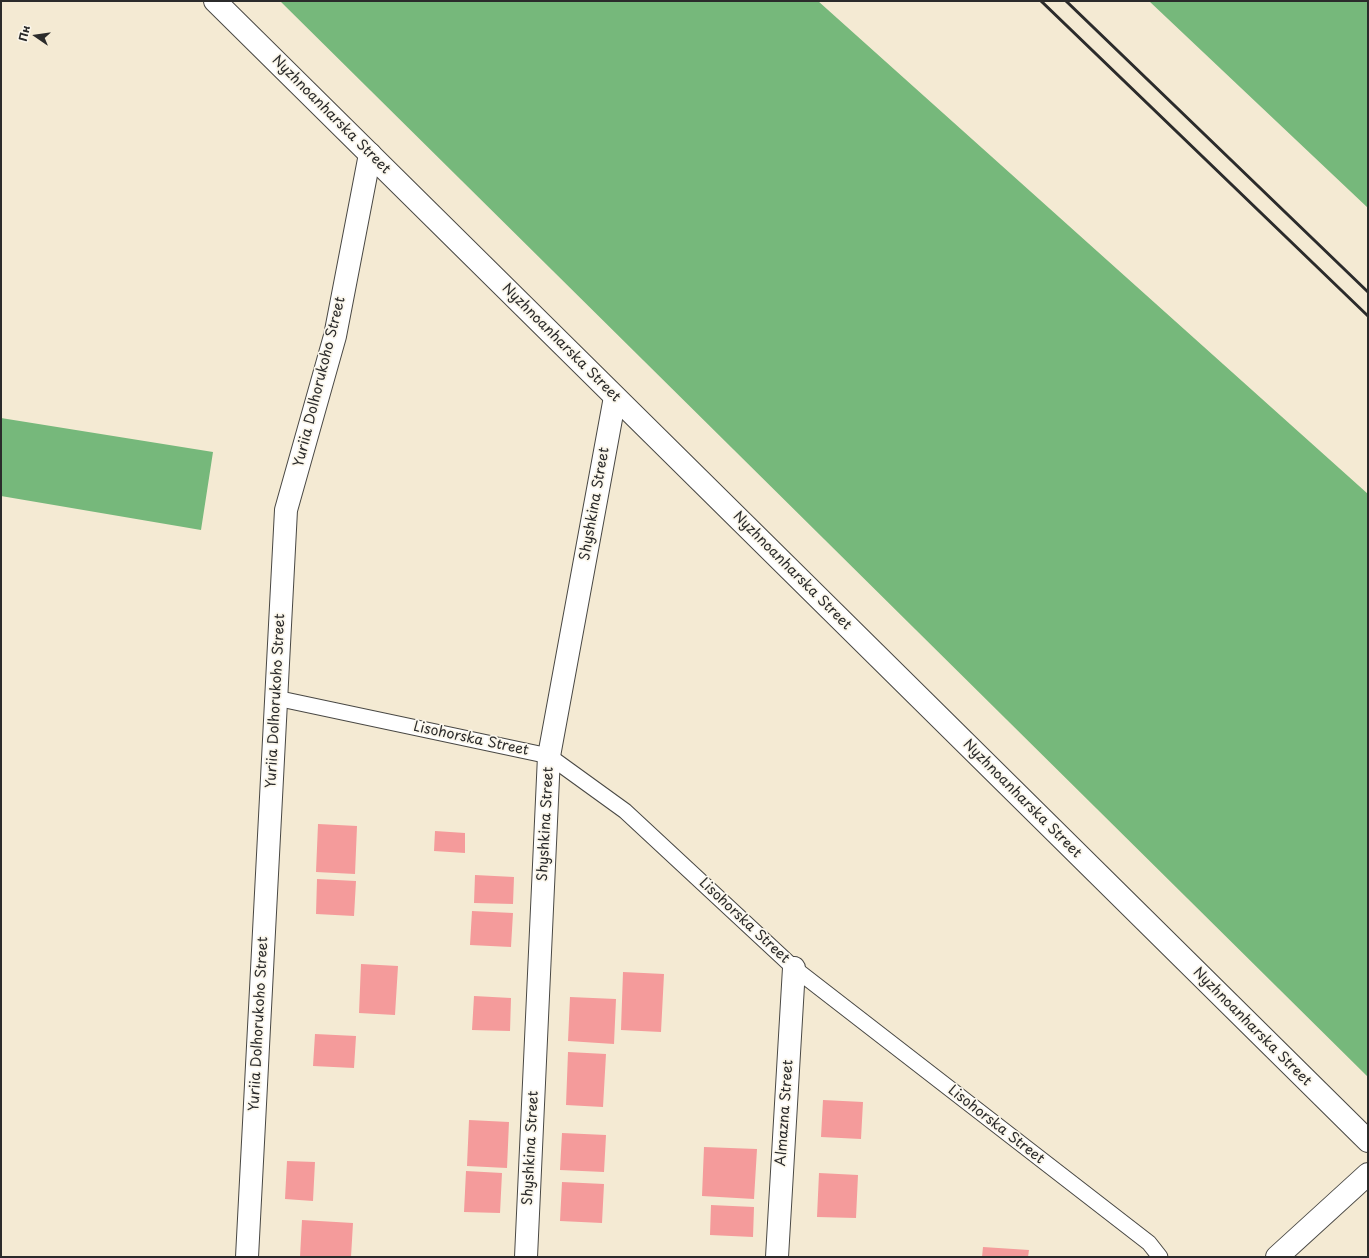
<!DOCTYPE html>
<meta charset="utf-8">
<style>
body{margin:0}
#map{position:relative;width:1369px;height:1258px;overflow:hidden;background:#f4ead3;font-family:"Playpen Sans",sans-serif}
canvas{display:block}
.frame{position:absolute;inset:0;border:2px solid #2b2b2b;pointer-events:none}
.north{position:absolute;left:16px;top:16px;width:40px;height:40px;-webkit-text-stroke:3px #fbf7ec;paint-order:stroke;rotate:283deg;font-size:11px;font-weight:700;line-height:16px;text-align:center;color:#2b2b2b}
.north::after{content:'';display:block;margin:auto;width:14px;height:18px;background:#2b2b2b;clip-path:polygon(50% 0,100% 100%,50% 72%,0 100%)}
</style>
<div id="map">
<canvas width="1369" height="1258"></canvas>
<div class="frame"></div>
<div class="north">Пн</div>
</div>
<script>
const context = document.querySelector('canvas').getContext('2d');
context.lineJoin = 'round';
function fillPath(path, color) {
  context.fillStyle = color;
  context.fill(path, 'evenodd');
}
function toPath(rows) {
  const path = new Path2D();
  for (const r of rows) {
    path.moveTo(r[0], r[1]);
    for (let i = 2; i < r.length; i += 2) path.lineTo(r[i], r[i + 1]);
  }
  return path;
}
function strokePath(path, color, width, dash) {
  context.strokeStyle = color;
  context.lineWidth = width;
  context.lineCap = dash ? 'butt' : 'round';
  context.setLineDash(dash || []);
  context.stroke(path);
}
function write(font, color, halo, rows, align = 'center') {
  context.font = font + ' "Playpen Sans",sans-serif';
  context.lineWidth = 3.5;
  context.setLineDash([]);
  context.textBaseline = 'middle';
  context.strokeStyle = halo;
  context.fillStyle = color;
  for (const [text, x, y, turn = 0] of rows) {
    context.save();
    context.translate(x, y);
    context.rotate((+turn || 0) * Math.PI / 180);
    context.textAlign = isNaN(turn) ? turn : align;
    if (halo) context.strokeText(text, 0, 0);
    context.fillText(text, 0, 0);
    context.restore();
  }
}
fillPath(toPath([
 [280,1,818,1,1368,494,1368,1077],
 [1149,1,1368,1,1368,208],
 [1,418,213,452,201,530,1,496]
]), '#76b87b');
fillPath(toPath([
 [318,824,357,826,355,874,316,872],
 [435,831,465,833,465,853,434,851],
 [475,875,514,877,513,904,474,903],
 [317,879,356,881,354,916,316,914],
 [472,911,513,913,511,947,470,945],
 [361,964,398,966,395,1015,359,1013],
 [623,972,664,974,661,1032,621,1030],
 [474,996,511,998,510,1031,472,1030],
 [570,997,616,999,614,1044,568,1041],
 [315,1034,356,1036,354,1068,313,1066],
 [568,1052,606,1054,603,1107,566,1105],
 [823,1100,863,1102,861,1139,821,1137],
 [469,1120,509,1122,507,1168,467,1166],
 [562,1133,606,1135,604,1172,560,1170],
 [704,1147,757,1149,754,1199,702,1196],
 [287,1161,315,1162,313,1201,285,1199],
 [466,1171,502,1173,500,1213,464,1212],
 [819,1173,858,1175,856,1218,817,1217],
 [562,1182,604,1184,602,1223,560,1221],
 [711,1205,754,1207,753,1237,710,1235],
 [302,1220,353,1223,351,1257,300,1257],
 [983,1247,1029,1250,1028,1257,982,1257]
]), '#f49b9b');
const service = toPath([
 [276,698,549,756,625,811,794,968,1149,1243,1160,1257]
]);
const minor = toPath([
 [247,1257,286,510,335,336,370,154],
 [526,1257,549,756,615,397],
 [777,1257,794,968],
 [1277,1257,1368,1174]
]);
const tertiary = toPath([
 [215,1,1368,1141]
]);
strokePath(service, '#494844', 17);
strokePath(minor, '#494844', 24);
strokePath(tertiary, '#494844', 24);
strokePath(service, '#fff', 15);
strokePath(minor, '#fff', 22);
strokePath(tertiary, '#fff', 22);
strokePath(toPath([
 [1041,1,1368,316],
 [1066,1,1368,292]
]), '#2b2b2b', 3);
write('14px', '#2b2b2b', '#fbf7ec', [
 ["Nyzhnoanharska Street",331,115,45],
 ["Nyzhnoanharska Street",561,343,45],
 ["Yuriia Dolhorukoho Street",320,382,-76],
 ["Shyshkina Street",595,504,-80],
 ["Nyzhnoanharska Street",792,571,45],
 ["Yuriia Dolhorukoho Street",276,701,-87],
 ["Lisohorska Street",471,739,12],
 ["Nyzhnoanharska Street",1022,799,45],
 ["Shyshkina Street",546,824,-87],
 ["Lisohorska Street",744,921,43],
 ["Yuriia Dolhorukoho Street",259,1024,-87],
 ["Nyzhnoanharska Street",1252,1027,45],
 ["Almazna Street",785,1113,-86],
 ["Lisohorska Street",996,1125,38],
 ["Shyshkina Street",531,1148,-87]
]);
</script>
